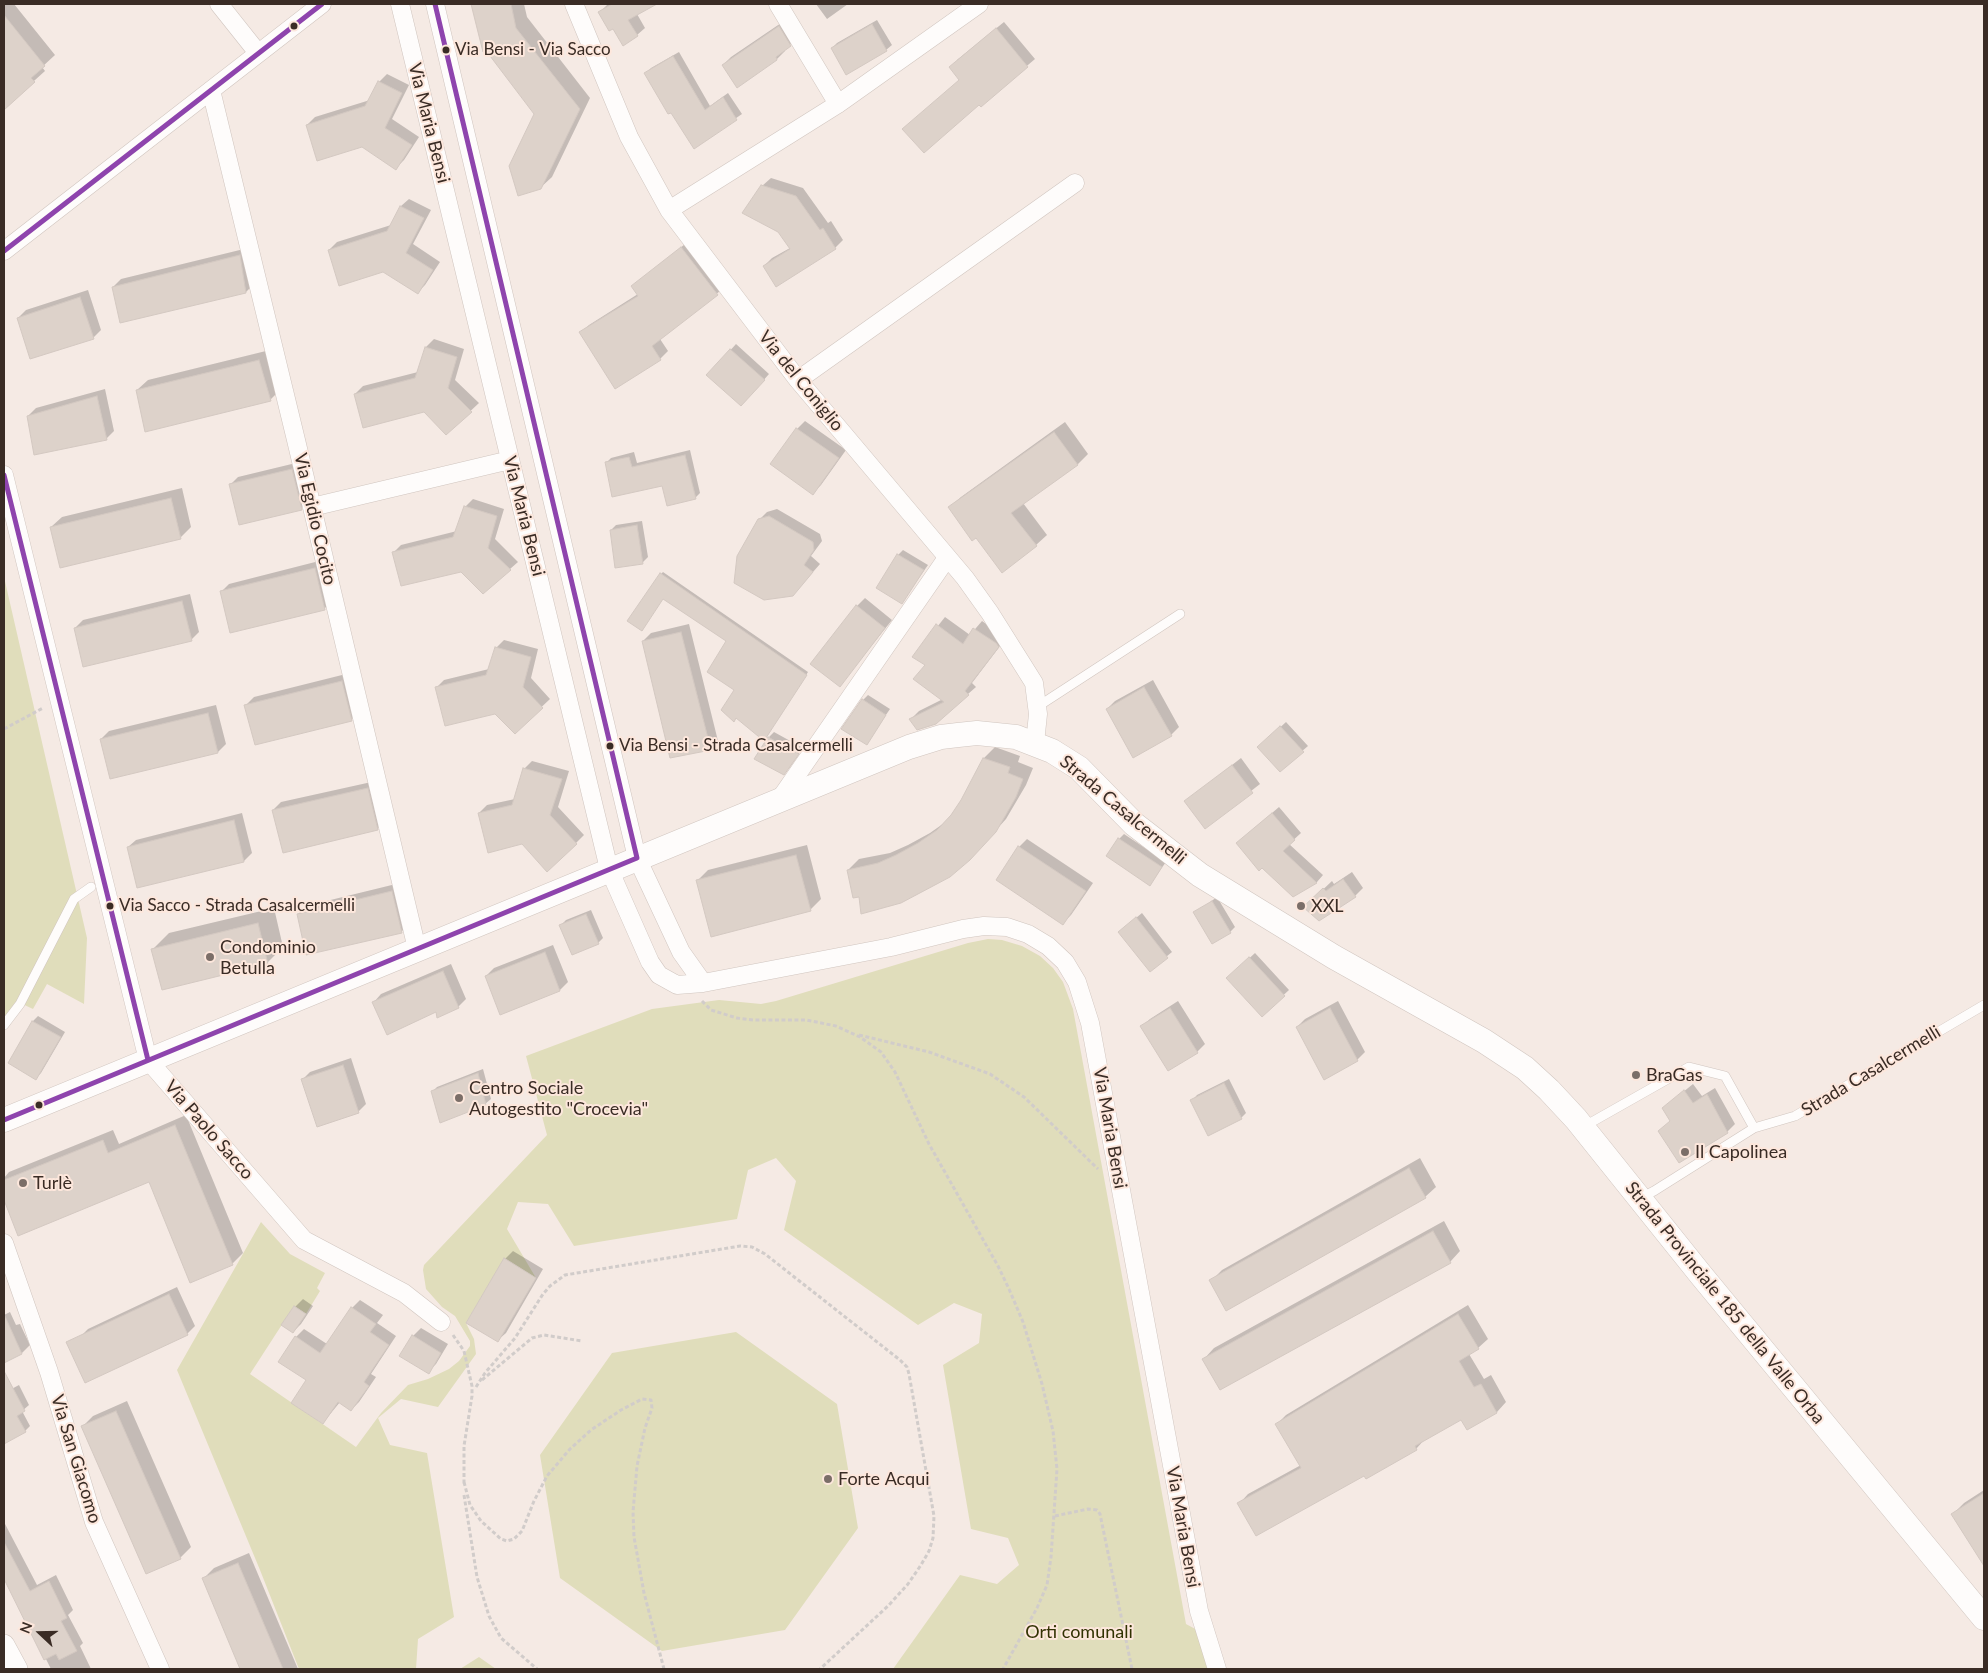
<!DOCTYPE html>
<meta charset="utf-8">
<style>
body{margin:0}
#map{position:relative;width:1988px;height:1673px;overflow:hidden;background:#f5eae4;font-family:Lato,sans-serif}
canvas{display:block}
.frame{position:absolute;inset:0;border:5px solid #3a2c25;pointer-events:none}
.north{position:absolute;left:15px;top:1608px;width:50px;height:50px;-webkit-text-stroke:4px #fde7dc;paint-order:stroke;rotate:291deg;font-size:14px;font-weight:700;line-height:20px;text-align:center;color:#3a2c25}
.north::after{content:'';display:block;margin:auto;width:18px;height:22px;background:#3a2c25;clip-path:polygon(50% 0,100% 100%,50% 72%,0 100%)}
</style>
<div id="map">
<canvas width="1988" height="1673"></canvas>
<div class="frame"></div>
<div class="north">N</div>
</div>
<script>
const context = document.querySelector('canvas').getContext('2d');
context.lineJoin = 'round';
function fillPath(path, color) {
  context.fillStyle = color;
  context.fill(path, 'evenodd');
}
function toPath(rows) {
  const path = new Path2D();
  for (const r of rows) {
    path.moveTo(r[0], r[1]);
    for (let i = 2; i < r.length; i += 2) path.lineTo(r[i], r[i + 1]);
  }
  return path;
}
function strokePath(path, color, width, dash) {
  context.strokeStyle = color;
  context.lineWidth = width;
  context.lineCap = dash ? 'butt' : 'round';
  context.setLineDash(dash || []);
  context.stroke(path);
}
function write(font, color, halo, rows, align = 'center') {
  context.font = font + ' Lato,sans-serif';
  context.lineWidth = 4;
  context.setLineDash([]);
  context.textBaseline = 'middle';
  context.strokeStyle = halo;
  context.fillStyle = color;
  for (const [text, x, y, turn = 0] of rows) {
    context.save();
    context.translate(x, y);
    context.rotate((+turn || 0) * Math.PI / 180);
    context.textAlign = isNaN(turn) ? turn : align;
    if (halo) context.strokeText(text, 0, 0);
    context.fillText(text, 0, 0);
    context.restore();
  }
}
fillPath(toPath([
 [4,577,87,938,84,1004,47,984,33,1009,18,1002,4,1020],
 [988,939,1002,940,1022,946,1040,956,1053,968,1063,982,1073,1009,1186,1624,1199,1631,1208,1669,893,1669,960,1575,997,1584,1019,1565,1008,1538,971,1529,943,1365,979,1343,982,1314,954,1303,918,1325,784,1230,796,1181,776,1158,748,1170,737,1219,574,1246,548,1204,518,1202,507,1229,536,1278,504,1259,466,1323,474,1339,476,1354,438,1407,401,1399,378,1418,390,1445,427,1453,454,1617,418,1639,416,1669,299,1669,260,1570,177,1370,261,1222,290,1254,325,1273,317,1288,320,1291,306,1314,294,1306,250,1374,356,1447,381,1413,408,1385,428,1379,449,1369,459,1361,470,1346,470,1341,455,1316,442,1307,426,1289,423,1270,424,1265,547,1135,526,1056,652,1009,719,1000,761,1004,776,1001,968,943],
 [736,1332,837,1404,858,1528,785,1630,662,1651,560,1578,540,1455,612,1353],
 [479,1657,496,1669,460,1669]
]), '#e0ddbb');
fillPath(toPath([
 [4,4,14,4,55,55,42,67,45,71,4,108],
 [472,4,524,4,527,17,590,98,552,177,540,188,536,114,487,50,484,51],
 [608,4,655,4,637,14,645,28,637,35,613,28,600,12],
 [816,4,848,4,827,19],
 [787,19,798,37,784,50,785,51,777,59,723,65,731,57],
 [877,20,892,45,886,50,832,48,837,43],
 [1004,22,1035,59,981,105,960,79,957,60],
 [679,52,710,106,728,93,742,114,694,147,646,73,651,68],
 [387,74,409,85,392,119,419,137,404,160,396,168,362,146,307,125,315,117,370,100,379,82],
 [771,178,803,188,828,223,831,221,843,240,835,248,764,266,772,258,790,248,762,186],
 [409,199,431,210,413,244,440,262,425,285,417,293,383,271,329,250,337,242,391,225,401,206],
 [690,240,725,287,660,339,668,351,660,359,581,332,589,325,638,294,633,286],
 [248,248,254,284,246,292,113,287,121,279],
 [88,290,101,330,93,338,18,318,26,310],
 [434,339,464,349,455,380,479,403,446,434,424,410,355,394,363,386,418,372,426,347],
 [736,344,769,374,746,400,708,375],
 [270,350,281,389,270,400,137,390,148,380],
 [105,389,114,431,106,439,28,416,36,408],
 [805,421,846,450,821,485,813,493,797,429],
 [1065,422,1088,454,1077,465,1023,503,1047,535,1036,545,976,537,950,507,961,497],
 [690,450,700,493,695,498,606,463,611,458,634,452,637,463],
 [300,462,309,500,301,508,230,485,238,477],
 [182,488,191,527,180,538,51,527,62,517],
 [473,499,504,509,495,539,518,562,510,569,461,570,393,553,401,545,457,531,465,507],
 [777,509,820,534,822,541,811,556,820,564,793,595,759,520,767,512],
 [642,521,648,557,642,563,611,530,616,525],
 [903,550,928,565,902,602,898,555],
 [323,560,333,600,325,608,231,631,221,592,229,584],
 [663,572,808,672,766,737,737,717,734,720,735,690,728,641,664,597,661,574],
 [190,594,199,632,191,640,75,628,83,620],
 [865,598,892,620,840,685,857,606],
 [945,617,970,635,982,621,1006,638,972,683,976,687,968,694,911,719,919,711,943,699,927,664,914,656],
 [689,624,718,741,710,748,643,641,651,633],
 [504,640,538,649,531,678,550,699,515,732,495,712,436,688,444,680,489,669,496,648],
 [350,673,359,712,351,720,246,705,254,697],
 [1153,680,1179,727,1171,735,1107,709,1115,701],
 [868,695,890,709,866,744,863,700],
 [216,705,226,744,218,752,101,739,109,731],
 [1286,722,1308,746,1280,770,1259,747],
 [774,732,803,748,789,768,769,737],
 [995,747,1020,756,1018,762,1033,768,1026,785,1006,819,980,848,860,896,848,870,859,859,890,853,908,845,930,833,947,821,962,800,984,758],
 [1241,758,1260,784,1205,827,1186,801],
 [532,761,569,771,558,807,584,835,576,843,523,843,479,813,487,805,515,799,524,769],
 [376,781,385,821,377,829,273,810,281,802],
 [1279,807,1301,833,1289,844,1323,875,1317,882,1293,896,1244,837],
 [242,813,252,853,244,861,128,847,136,840],
 [1124,834,1166,862,1150,884,1119,839],
 [1027,839,1093,883,1071,915,1063,923,1019,847],
 [807,845,821,899,810,910,697,881,708,870],
 [1352,872,1363,888,1355,896,1313,899,1332,881,1334,884],
 [400,883,410,924,402,931,298,914,306,906],
 [1217,897,1235,927,1230,932,1195,913],
 [274,908,283,947,267,963,153,949,169,933],
 [591,910,603,938,598,943,561,925,566,920],
 [1142,913,1172,952,1150,970,1125,927],
 [553,945,568,982,560,990,501,1014,486,976,494,968],
 [1255,953,1289,990,1262,1015,1228,978],
 [451,964,466,999,458,1007,436,1010,374,1002,381,994],
 [1178,1001,1205,1044,1197,1052,1142,1026,1150,1019],
 [1338,1001,1365,1052,1357,1060,1297,1027,1305,1019],
 [38,1016,65,1032,41,1073,36,1078,10,1062,33,1021],
 [351,1058,366,1104,358,1112,302,1080,310,1072],
 [483,1069,491,1099,485,1104,432,1092,437,1087],
 [1229,1079,1246,1113,1241,1118,1192,1101,1197,1095],
 [1693,1084,1702,1096,1715,1088,1735,1124,1727,1132,1671,1121,1672,1101],
 [186,1115,243,1253,232,1264,149,1180,18,1234,4,1196,4,1178,9,1172,113,1130,119,1144],
 [1420,1158,1436,1187,1425,1197,1211,1281,1222,1270],
 [1444,1221,1460,1251,1450,1262,1204,1359,1214,1348],
 [513,1251,543,1269,506,1333,498,1340,505,1259],
 [177,1287,195,1326,187,1334,80,1337,88,1329],
 [303,1299,313,1306,301,1324,293,1332,295,1307],
 [360,1300,383,1315,377,1323,396,1336,371,1374,376,1377,359,1402,351,1410,340,1402,323,1423,307,1380,280,1362,296,1337,304,1329,327,1344,352,1308],
 [1468,1305,1488,1339,1478,1348,1469,1354,1484,1379,1491,1375,1506,1402,1497,1412,1467,1428,1462,1419,1425,1439,1416,1449,1365,1474,1239,1504,1248,1494,1301,1465,1277,1424,1286,1415],
 [10,1312,16,1325,20,1324,30,1345,22,1353,4,1361,4,1315],
 [421,1328,448,1344,436,1364,428,1372,413,1336],
 [19,1385,29,1405,22,1411,30,1426,25,1431,4,1443,4,1393],
 [127,1401,191,1547,180,1558,82,1427,93,1416],
 [1984,1490,1984,1564,1953,1514,1964,1503],
 [4,1522,37,1585,56,1575,73,1610,68,1615,83,1643,80,1646,91,1669,51,1669,4,1576],
 [249,1553,298,1669,242,1669,203,1579,214,1568]
]), '#0003');
const building = toPath([
 [471,4,511,4,516,28,580,109,541,189,518,196,509,166,534,114,487,52,483,52,471,4],
 [612,4,657,4,628,20,638,36,623,46,613,29,609,31,598,12,612,4],
 [4,15,45,66,31,78,35,82,4,110,4,15],
 [872,24,887,51,846,75,831,48,872,24],
 [779,26,791,46,776,57,777,60,737,88,722,65,779,26],
 [996,28,1028,67,981,107,979,105,924,153,902,129,959,80,949,67,996,28],
 [673,56,705,110,723,97,737,120,694,149,671,113,668,114,644,73,673,56],
 [378,81,402,93,385,128,412,145,396,170,362,147,317,161,306,125,365,106,378,81],
 [761,185,796,196,820,230,823,228,836,249,776,287,763,266,790,249,778,232,742,213,761,185],
 [400,206,424,218,406,253,433,270,418,294,383,272,339,286,328,250,387,231,400,206],
 [681,247,718,295,652,346,661,360,615,389,579,332,638,296,631,286,681,247],
 [240,255,246,293,120,323,112,287,240,255],
 [80,297,94,339,30,359,17,318,80,297],
 [425,347,457,357,448,388,472,412,446,435,424,412,363,428,354,394,415,378,425,347],
 [730,349,765,380,741,406,706,375,730,349],
 [259,360,271,401,145,432,136,390,259,360],
 [97,396,107,440,34,455,27,416,97,396],
 [796,428,839,458,813,495,770,464,796,428],
 [1054,432,1078,465,1011,513,1037,546,1002,573,976,538,972,541,948,507,1054,432],
 [685,455,696,499,667,506,662,486,612,497,605,462,629,457,632,467,685,455],
 [292,469,302,510,239,525,229,484,292,469],
 [171,498,181,539,60,568,50,527,171,498],
 [464,506,497,516,488,548,511,570,483,594,461,572,401,586,392,552,453,537,464,506],
 [769,516,813,542,814,550,804,565,813,572,793,596,764,600,734,583,737,556,758,519,769,516],
 [637,525,643,564,615,568,610,530,637,525],
 [897,554,924,570,902,604,876,588,897,554],
 [315,568,325,610,230,633,220,591,315,568],
 [660,573,807,675,764,741,736,718,734,722,721,710,734,690,707,672,726,641,663,599,642,631,627,621,660,573],
 [182,601,192,641,83,667,74,628,182,601],
 [856,605,885,628,840,687,810,664,856,605],
 [936,624,963,644,973,628,996,643,999,647,965,691,969,695,936,724,917,730,909,719,944,702,913,679,925,665,912,657,936,624],
 [681,632,711,750,670,758,642,641,681,632],
 [495,647,531,657,523,687,543,708,515,734,495,714,445,726,435,687,486,675,495,647],
 [342,681,352,721,255,745,244,705,342,681],
 [1144,687,1172,736,1133,758,1106,709,1144,687],
 [862,699,886,715,867,745,841,729,862,699],
 [208,713,218,753,110,779,100,739,208,713],
 [1280,726,1304,752,1280,772,1257,747,1280,726],
 [768,737,799,754,784,775,754,759,768,737],
 [983,758,1010,767,1008,773,1023,779,1016,797,996,832,970,860,950,877,901,903,861,914,859,897,853,898,847,870,878,863,896,855,918,843,937,830,951,815,961,800,983,758],
 [1232,765,1253,793,1205,829,1184,801,1232,765],
 [523,768,562,779,550,815,577,844,547,872,522,844,488,853,478,813,512,805,523,768],
 [368,788,378,830,283,853,272,810,368,788],
 [1272,813,1295,840,1283,851,1317,883,1293,897,1262,868,1259,871,1236,843,1272,813],
 [234,820,244,862,137,888,127,847,234,820],
 [1118,838,1162,867,1150,886,1106,856,1118,838],
 [1018,846,1086,891,1063,925,996,880,1018,846],
 [796,855,811,911,711,937,696,880,796,855],
 [1343,879,1356,897,1319,921,1303,907,1323,888,1326,891,1343,879],
 [392,891,402,933,306,955,297,914,392,891],
 [1212,901,1231,933,1212,944,1193,912,1212,901],
 [586,914,599,944,572,955,559,925,586,914],
 [1136,917,1168,958,1150,972,1118,932,1136,917],
 [258,923,268,964,162,990,151,949,258,923],
 [545,952,560,991,500,1015,485,976,545,952],
 [1249,957,1285,996,1262,1017,1226,978,1249,957],
 [443,971,459,1008,437,1018,436,1012,387,1035,372,1002,443,971],
 [1170,1008,1198,1053,1168,1071,1140,1026,1170,1008],
 [1330,1008,1358,1061,1324,1080,1296,1027,1330,1008],
 [32,1021,61,1037,36,1080,8,1063,32,1021],
 [343,1065,359,1113,317,1127,301,1079,343,1065],
 [478,1073,486,1105,440,1123,431,1091,478,1073],
 [1224,1083,1242,1119,1208,1136,1190,1100,1224,1083],
 [1684,1090,1693,1103,1707,1094,1728,1133,1679,1163,1658,1131,1670,1121,1662,1108,1684,1090],
 [175,1125,233,1265,190,1283,149,1182,18,1236,4,1200,4,1180,103,1140,108,1153,175,1125],
 [1409,1168,1426,1198,1226,1311,1209,1280,1409,1168],
 [1433,1231,1451,1263,1220,1390,1202,1359,1433,1231],
 [504,1258,536,1278,498,1342,466,1323,504,1258],
 [169,1294,188,1335,85,1383,66,1342,169,1294],
 [294,1306,306,1314,293,1333,281,1325,294,1306],
 [351,1307,376,1324,370,1332,389,1345,364,1382,369,1386,351,1411,338,1402,323,1424,291,1403,306,1380,278,1362,295,1336,320,1353,351,1307],
 [4,1314,22,1354,4,1363,4,1314],
 [1458,1314,1479,1349,1459,1361,1474,1387,1481,1384,1497,1413,1467,1430,1461,1420,1415,1446,1417,1450,1366,1479,1364,1476,1256,1536,1237,1503,1301,1468,1275,1424,1458,1314],
 [412,1335,441,1353,429,1374,399,1356,412,1335],
 [4,1371,25,1411,17,1416,26,1432,4,1444,4,1371],
 [116,1411,181,1559,146,1574,81,1426,116,1411],
 [1984,1493,1984,1566,1951,1514,1984,1493],
 [4,1542,30,1591,49,1581,67,1618,61,1621,77,1651,59,1660,56,1654,44,1660,4,1579,4,1542],
 [238,1563,283,1669,240,1669,202,1578,238,1563]
]);
fillPath(building, '#ddd2ca');
strokePath(building, '#d3c8c1', 1);
const service = toPath([
 [1037,707,1180,614],
 [4,1025,20,1004,74,899,91,887],
 [1583,1127,1689,1067,1725,1076,1754,1128,1654,1191,1640,1198],
 [1754,1128,1795,1116,1984,1005]
]);
const minor = toPath([
 [219,4,258,53],
 [400,4,609,869,650,962,659,975,677,985,703,983,891,947,963,929,984,926,1007,927,1028,934,1048,946,1065,962,1077,982,1090,1023,1199,1611,1217,1669],
 [435,4,637,858,681,952,703,983],
 [574,4,629,137,669,210,798,380,965,578,990,613,1034,683,1038,714,1035,743],
 [778,4,838,104],
 [211,90,296,440,417,949],
 [669,210,838,104,979,4],
 [4,251,322,4],
 [798,380,1075,183],
 [4,475,148,1060,304,1240,404,1293,441,1322],
 [312,507,510,460],
 [780,799,947,558],
 [4,1243,49,1372,94,1522,160,1669]
]);
const tertiary = toPath([
 [4,1645,17,1669]
]);
const secondary = toPath([
 [4,1120,909,747,941,737,958,735,977,733,1016,737,1052,751,1079,768,1134,824,1200,875,1334,957,1484,1041,1525,1068,1549,1090,1576,1119,1701,1275,1984,1618]
]);
strokePath(service, '#d0c5bf', 10);
strokePath(minor, '#d0c5bf', 19);
strokePath(tertiary, '#d0c5bf', 22);
strokePath(secondary, '#d0c5bf', 25);
strokePath(toPath([
 [4,729,43,708],
 [702,1001,711,1010,737,1018,753,1020,806,1020,836,1026,860,1037,881,1052,895,1072,929,1144,998,1266,1009,1289,1023,1322,1042,1384,1053,1431,1057,1469,1051,1557,1047,1585,1037,1608,1003,1669],
 [859,1035,929,1052,990,1074,1024,1097,1098,1169],
 [453,1335,464,1351,472,1386,472,1396,464,1446,464,1484],
 [482,1380,532,1338,544,1335,582,1341],
 [476,1387,485,1373,515,1338,543,1294,550,1286,565,1275,740,1246,752,1247,765,1254,900,1360,907,1367,909,1374,934,1516,933,1538,929,1551,921,1565,908,1584,888,1606,820,1669],
 [464,1482,470,1505,481,1521,501,1539,507,1541,514,1539,522,1531,534,1501,547,1476,570,1449,591,1430,621,1410,642,1399,651,1400,652,1408,645,1428,637,1466,633,1512,634,1537,644,1593,664,1669],
 [464,1495,477,1577,489,1616,501,1638,537,1669],
 [1055,1516,1088,1509,1097,1510,1100,1514,1132,1669]
]), '#d1ccca', 3, [4, 2.5]);
strokePath(service, '#fefcfb', 9);
strokePath(minor, '#fefcfb', 18);
strokePath(tertiary, '#fefcfb', 21);
strokePath(secondary, '#fefcfb', 24);
strokePath(toPath([
 [4,251,322,4],
 [4,475,148,1060],
 [4,1120,637,858,435,4]
]), '#8e44ad', 5);
for (const [x, y, r, color] of [
 [294,26,4.5,"#3a2c25"],
 [446,50,4.5,"#3a2c25"],
 [610,746,4.5,"#3a2c25"],
 [110,906,4.5,"#3a2c25"],
 [1301,906,5,"#7b6e68"],
 [210,957,5,"#7b6e68"],
 [1636,1075,5,"#7b6e68"],
 [459,1098,5,"#7b6e68"],
 [39,1105,4.5,"#3a2c25"],
 [1685,1152,5,"#7b6e68"],
 [23,1183,5,"#7b6e68"],
 [828,1479,5,"#7b6e68"]
]) {
  const dot = new Path2D();
  dot.arc(x, y, r, 0, 2 * Math.PI);
  context.fillStyle = color;
  context.fill(dot);
  strokePath(dot, '#fde7dc', 2);
}
write('17px', '#3a2c25', '#fde7dc', [
 ["Via Bensi - Via Sacco",455,50],
 ["Via Bensi - Strada Casalcermelli",619,746],
 ["Via Sacco - Strada Casalcermelli",119,906]
], 'left');
write('18px', '#3a2c25', '#fde7dc', [
 ["Via Maria Bensi",429,123,76],
 ["Via del Coniglio",801,381,51],
 ["Via Maria Bensi",524,516,76],
 ["Via Egidio Cocito",315,519,77],
 ["Strada Casalcermelli",1123,810,40],
 ["Strada Casalcermelli",1871,1071,-31],
 ["Via Maria Bensi",1110,1128,80],
 ["Via Paolo Sacco",209,1130,49],
 ["Strada Provinciale 185 della Valle Orba",1725,1303,51],
 ["Via San Giacomo",76,1459,73],
 ["Via Maria Bensi",1183,1527,80]
]);
write('18px', '#3a2c25', '#fde7dc', [
 ["XXL",1311,906],
 ["Condominio",220,947],
 ["Betulla",220,968],
 ["BraGas",1646,1075],
 ["Centro Sociale",469,1088],
 ["Autogestito \"Crocevia\"",469,1109],
 ["Il Capolinea",1695,1152],
 ["Turlè",33,1183],
 ["Forte Acqui",838,1479]
], 'left');
write('18px', '#313202', '#fde7dc', [
 ["Orti comunali",1079,1632]
]);
</script>
